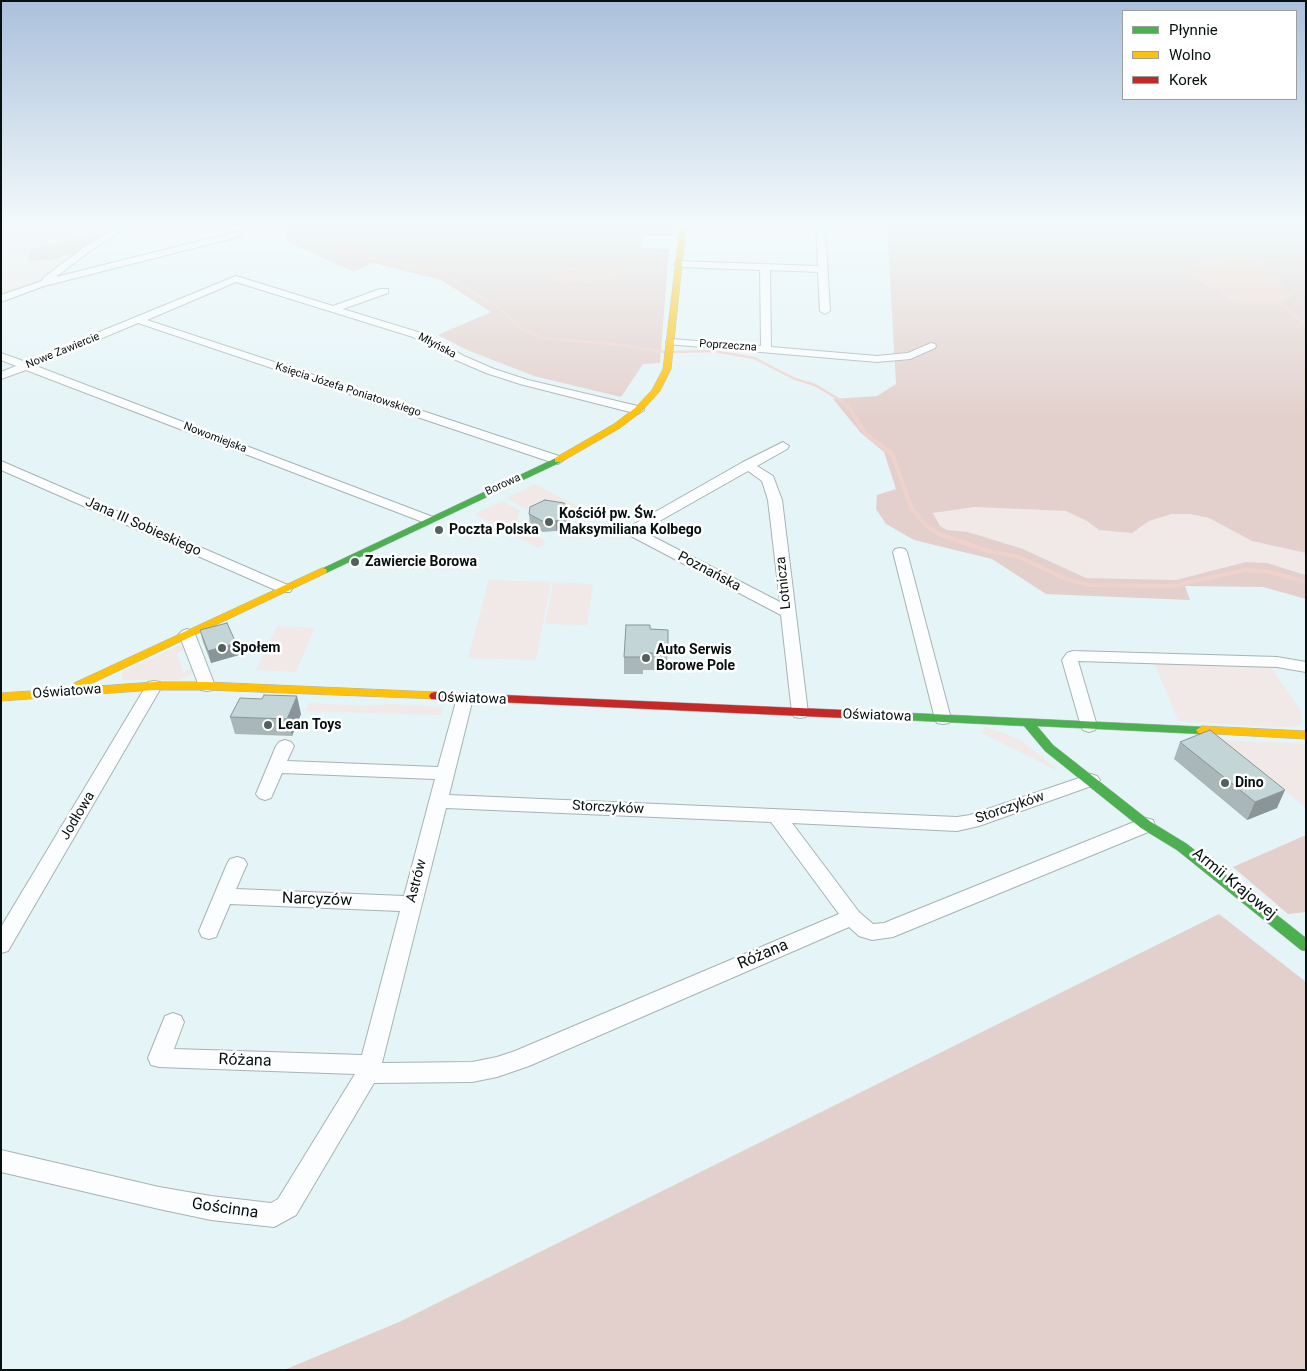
<!DOCTYPE html>
<meta charset="utf-8">
<style>
body{margin:0}
#map{position:relative;width:1307px;height:1371px;overflow:hidden;background:#e5f4f6;font-family:Roboto,sans-serif}
canvas{display:block}
.frame{position:absolute;inset:0;border:2px solid #061010;pointer-events:none}
.legend{position:absolute;left:1122px;top:10px;width:175px;height:90px;box-sizing:border-box;background:#fff;border:1px solid #9b9f9f;margin:0;padding:6px 9px;list-style:none;font-size:15px;color:#061010}
.legend li{display:flex;align-items:center;gap:10px;height:25px}
.legend b{width:25px;border:1px solid #9b9f9f}
</style>
<div id="map">
<canvas width="1307" height="1371"></canvas>
<div class="frame"></div>
<ul class="legend">
<li><b style="height:6px;background:#4caf50"></b>Płynnie</li>
<li><b style="height:6px;background:#ffc107"></b>Wolno</li>
<li><b style="height:6px;background:#c62828"></b>Korek</li>
</ul>
</div>
<script>
const context = document.querySelector('canvas').getContext('2d');
context.lineJoin = 'round';
function fillPath(path, color) {
  context.fillStyle = color;
  context.fill(path, 'evenodd');
}
function toPath(rows) {
  const path = new Path2D();
  for (const r of rows) {
    path.moveTo(r[0], r[1]);
    for (let i = 2; i < r.length; i += 2) path.lineTo(r[i], r[i + 1]);
  }
  return path;
}
function strokePath(path, color, width, dash) {
  context.strokeStyle = color;
  context.lineWidth = width;
  context.lineCap = dash ? 'butt' : 'round';
  context.setLineDash(dash || []);
  context.stroke(path);
}
function write(font, color, halo, rows, align = 'center') {
  context.font = font + ' Roboto,sans-serif';
  context.lineWidth = 5;
  context.setLineDash([]);
  context.textBaseline = 'middle';
  context.strokeStyle = halo;
  context.fillStyle = color;
  for (const [text, x, y, turn = 0] of rows) {
    context.save();
    context.translate(x, y);
    context.rotate((+turn || 0) * Math.PI / 180);
    context.textAlign = isNaN(turn) ? turn : align;
    if (halo) context.strokeText(text, 0, 0);
    context.fillText(text, 0, 0);
    context.restore();
  }
}
fillPath(toPath([
 [1,226,121,226,109,231,31,251,31,261,51,260,81,251,42,281,1,297],
 [535,484,594,515,586,514,576,508,562,504,538,506,526,509,507,498],
 [502,501,520,511,517,523,523,533,541,538,546,544,538,548,475,514],
 [975,507,1067,511,1087,521,1099,530,1132,533,1149,521,1172,514,1190,514,1209,518,1252,541,1306,553,1306,575,1290,569,1247,562,1176,580,1086,578,1023,549,968,532,947,530,940,526,933,513],
 [489,580,551,582,536,660,468,658],
 [553,582,593,584,587,625,545,624],
 [277,626,315,628,296,672,256,670],
 [180,645,187,648,177,654,184,673,194,667,191,674,179,680,122,680,122,672],
 [1154,662,1270,666,1301,711,1302,723,1297,726,1281,727,1178,721],
 [309,703,365,706,391,704,442,707,441,715,306,711],
 [985,727,1007,734,1025,743,1060,772,982,733],
 [1221,740,1306,744,1306,808]
]), '#f0e9e7');
fillPath(toPath([
 [284,226,673,226,671,237,643,236,640,248,669,249,660,363,643,364,621,397,534,376,467,350,438,335,491,312,441,280,373,263,354,272,286,241],
 [572,268,588,268,611,278,583,282,551,279,553,277,552,272],
 [887,226,1306,226,1306,553,1252,541,1209,518,1190,514,1172,514,1149,521,1132,533,1099,530,1087,521,1066,511,975,507,933,513,940,526,947,530,968,532,1023,549,1086,578,1176,580,1246,562,1267,563,1306,575,1306,599,1263,587,1185,586,1190,600,1046,594,992,559,914,540,886,524,876,509,877,495,896,489,884,452,861,433,833,399,877,396,896,384],
 [1229,255,1248,255,1265,262,1278,278,1285,300,1245,304,1230,299,1204,282,1180,271,1181,267,1195,266,1204,259,1224,258],
 [115,229,81,251,51,260,31,261,28,259,28,256,30,251,38,248],
 [1306,835,1306,912,1288,914,1233,867],
 [1219,914,1306,982,1306,1370,284,1370,399,1322]
]), '#e3d0cc');
fillPath(toPath([
 [1229,255,1248,255,1265,262,1291,295,1291,298,1279,302,1245,304,1230,299,1204,282,1180,271,1178,269,1181,267,1195,266,1207,258,1224,258],
 [610,267,616,268,622,273,618,276,583,282,564,283,553,282,551,279,553,277,551,272,557,269]
]), '#efd2cb');
strokePath(toPath([
 [296,226,299,236,306,240,338,250,444,274,501,309,518,327,542,338,613,344,665,352],
 [1279,302,1306,325],
 [673,352,714,351,754,358,795,379,815,385,840,400,848,407]
]), '#efd2cb', 2.5);
strokePath(toPath([
 [848,406,865,433,892,454,912,509,927,526,939,534,985,550,1019,557,1066,579,1089,585,1172,586,1245,570,1266,571,1306,582]
]), '#efd2cb', 4);
const street = toPath([
 [119,226,130,226,90,251,56,277,239,231,244,234,242,236,44,286,1,302,1,295,42,281,43,278,84,247,119,226],
 [816,226,825,226,830,311,825,314,820,311,818,272,770,270,771,347,877,356,908,353,931,343,935,344,936,346,935,348,910,359,877,362,667,344,666,342,667,340,671,339,761,346,760,270,679,267,674,264,679,261,818,266,816,226],
 [236,276,333,306,380,289,388,289,388,293,343,309,421,333,464,356,494,369,528,380,642,407,644,410,638,414,520,384,486,373,456,360,413,337,236,282,147,320,562,457,564,460,558,464,554,463,138,323,36,366,433,517,435,520,428,524,26,370,1,379,1,372,16,366,1,360,1,353,26,362,236,276],
 [783,442,789,446,787,449,757,466,773,476,782,500,808,713,806,717,800,718,794,717,792,713,781,615,627,534,625,531,627,528,743,462,783,442],
 [748,471,762,481,768,500,780,602,642,531,748,471],
 [1,461,290,586,292,589,290,592,280,592,1,470,1,461],
 [900,548,905,549,907,552,951,719,949,723,943,724,937,723,935,719,893,552,895,549,900,548],
 [187,629,192,631,195,634,215,686,213,690,207,691,201,690,199,686,179,634,182,631,187,629],
 [1073,651,1277,657,1306,662,1306,672,1277,667,1078,661,1097,726,1095,730,1089,732,1083,730,1081,726,1062,660,1067,653,1073,651],
 [154,681,160,682,162,686,8,951,1,953,1,927,146,686,148,682,154,681],
 [465,693,471,694,473,698,449,795,957,817,970,815,1085,776,1091,774,1097,776,1100,780,1097,784,979,826,957,831,792,823,859,912,873,924,884,923,1139,820,1146,818,1153,820,1155,825,1153,830,893,937,872,940,859,936,849,927,529,1066,497,1077,472,1082,374,1083,296,1215,274,1227,211,1220,159,1209,1,1172,1,1150,159,1187,211,1196,271,1203,278,1199,355,1074,159,1067,151,1065,148,1058,165,1016,173,1013,181,1016,184,1022,174,1049,362,1055,400,911,230,904,216,937,209,939,202,937,199,931,227,864,230,859,237,857,244,859,247,864,236,889,404,896,435,779,282,773,271,798,265,800,259,798,256,794,276,746,279,742,285,740,291,742,294,746,287,761,438,767,457,698,459,694,465,693],
 [446,808,771,822,839,914,515,1051,497,1057,472,1062,382,1063,446,808]
]);
const fast = toPath([
 [558,457,561,458,561,462,326,573,318,573,317,571,558,457],
 [867,711,1206,727,1208,730,1202,734,1037,726,1053,745,1151,822,1187,844,1306,938,1306,951,1301,950,1177,850,1141,828,1045,751,1024,726,863,718,861,715,867,711]
]);
const slow = toPath([
 [680,226,686,226,671,369,660,391,641,412,620,428,561,462,555,462,555,458,614,424,635,408,652,390,663,369,680,226],
 [322,568,326,569,327,571,326,573,84,687,154,682,207,682,435,692,439,693,441,696,439,699,207,690,154,690,1,701,1,693,74,688,72,686,74,683,322,568],
 [1202,726,1306,731,1306,739,1198,733,1196,730,1202,726]
]);
const jam = toPath([
 [435,692,867,711,873,715,867,719,431,699,429,696,431,693,435,692]
]);
strokePath(street, '#a7b3b5', 2);
strokePath(fast, '#a7b3b5', 1);
strokePath(slow, '#a7b3b5', 1);
strokePath(jam, '#a7b3b5', 1);
fillPath(street, '#fbfdfe');
fillPath(fast, '#4caf50');
fillPath(slow, '#ffc107');
fillPath(jam, '#c62828');
fillPath(toPath([
 [529,514,570,520,567,527,556,531,543,532,530,525],
 [650,629,668,630,667,670,643,670,643,674,624,674,624,657],
 [200,630,239,655,211,663,203,642],
 [301,714,292,736,235,734,230,717],
 [1180,742,1277,808,1247,820,1174,759]
]), '#a9b7b9');
fillPath(toPath([
 [569,509,570,520,567,527,556,531,556,521],
 [236,643,239,655,211,663,208,651],
 [297,696,301,714,292,736,287,719],
 [1285,790,1277,808,1247,820,1255,802]
]), '#899596');
const building = toPath([
 [545,500,564,503,569,509,566,516,556,521,542,521,529,514,530,507,545,500],
 [227,623,236,643,208,651,200,630,227,623],
 [626,625,650,625,650,629,668,630,668,653,643,653,642,657,624,657,626,625],
 [264,695,297,696,287,719,230,717,240,698,262,699,264,695],
 [1210,730,1285,790,1255,802,1180,742,1210,730]
]);
fillPath(building, '#c4d5d7');
strokePath(building, '#899596', 1);
const sky = context.createLinearGradient(0, 0, 0, 418);
sky.addColorStop(0, '#abc0dc');
sky.addColorStop(0.54, '#f3fafb');
sky.addColorStop(1, '#f3fafb00');
context.fillStyle = sky;
context.fillRect(0, 0, 1307, 418);
for (const [x, y, r, color] of [
 [549,522,5,"#546060"],
 [439,530,5,"#546060"],
 [355,562,5,"#546060"],
 [222,648,5,"#546060"],
 [646,658,5,"#546060"],
 [268,725,5,"#546060"],
 [1225,783,5,"#546060"]
]) {
  const dot = new Path2D();
  dot.arc(x, y, r, 0, 2 * Math.PI);
  context.fillStyle = color;
  context.fill(dot);
  strokePath(dot, '#fff', 2);
}
write('11px', '#061010', '#fff', [
 ["Młyńska",437,346,28],
 ["Poprzeczna",728,346,4],
 ["Nowe Zawiercie",63,351,-22],
 ["Księcia Józefa Poniatowskiego",348,390,18],
 ["Nowomiejska",215,438,21],
 ["Borowa",503,485,-25]
]);
write('bold 14px', '#061010', '#fff', [
 ["Kościół pw. Św.",559,514],
 ["Maksymiliana Kolbego",559,530],
 ["Poczta Polska",449,530],
 ["Zawiercie Borowa",365,562],
 ["Społem",232,648],
 ["Auto Serwis",656,650],
 ["Borowe Pole",656,666],
 ["Lean Toys",278,725],
 ["Dino",1235,783]
], 'left');
write('14px', '#061010', '#fff', [
 ["Jana III Sobieskiego",143,527,24],
 ["Poznańska",709,572,28],
 ["Lotnicza",784,583,-96],
 ["Oświatowa",67,692,-4],
 ["Oświatowa",472,699,2],
 ["Oświatowa",877,716,2],
 ["Storczyków",608,808,3],
 ["Storczyków",1010,808,-19],
 ["Jodłowa",78,816,-59],
 ["Astrów",417,881,-75]
]);
write('16px', '#061010', '#fff', [
 ["Armii Krajowej",1234,884,39],
 ["Narcyzów",317,900,2],
 ["Różana",763,955,-23],
 ["Różana",245,1061,2],
 ["Gościnna",225,1209,8]
]);
</script>
